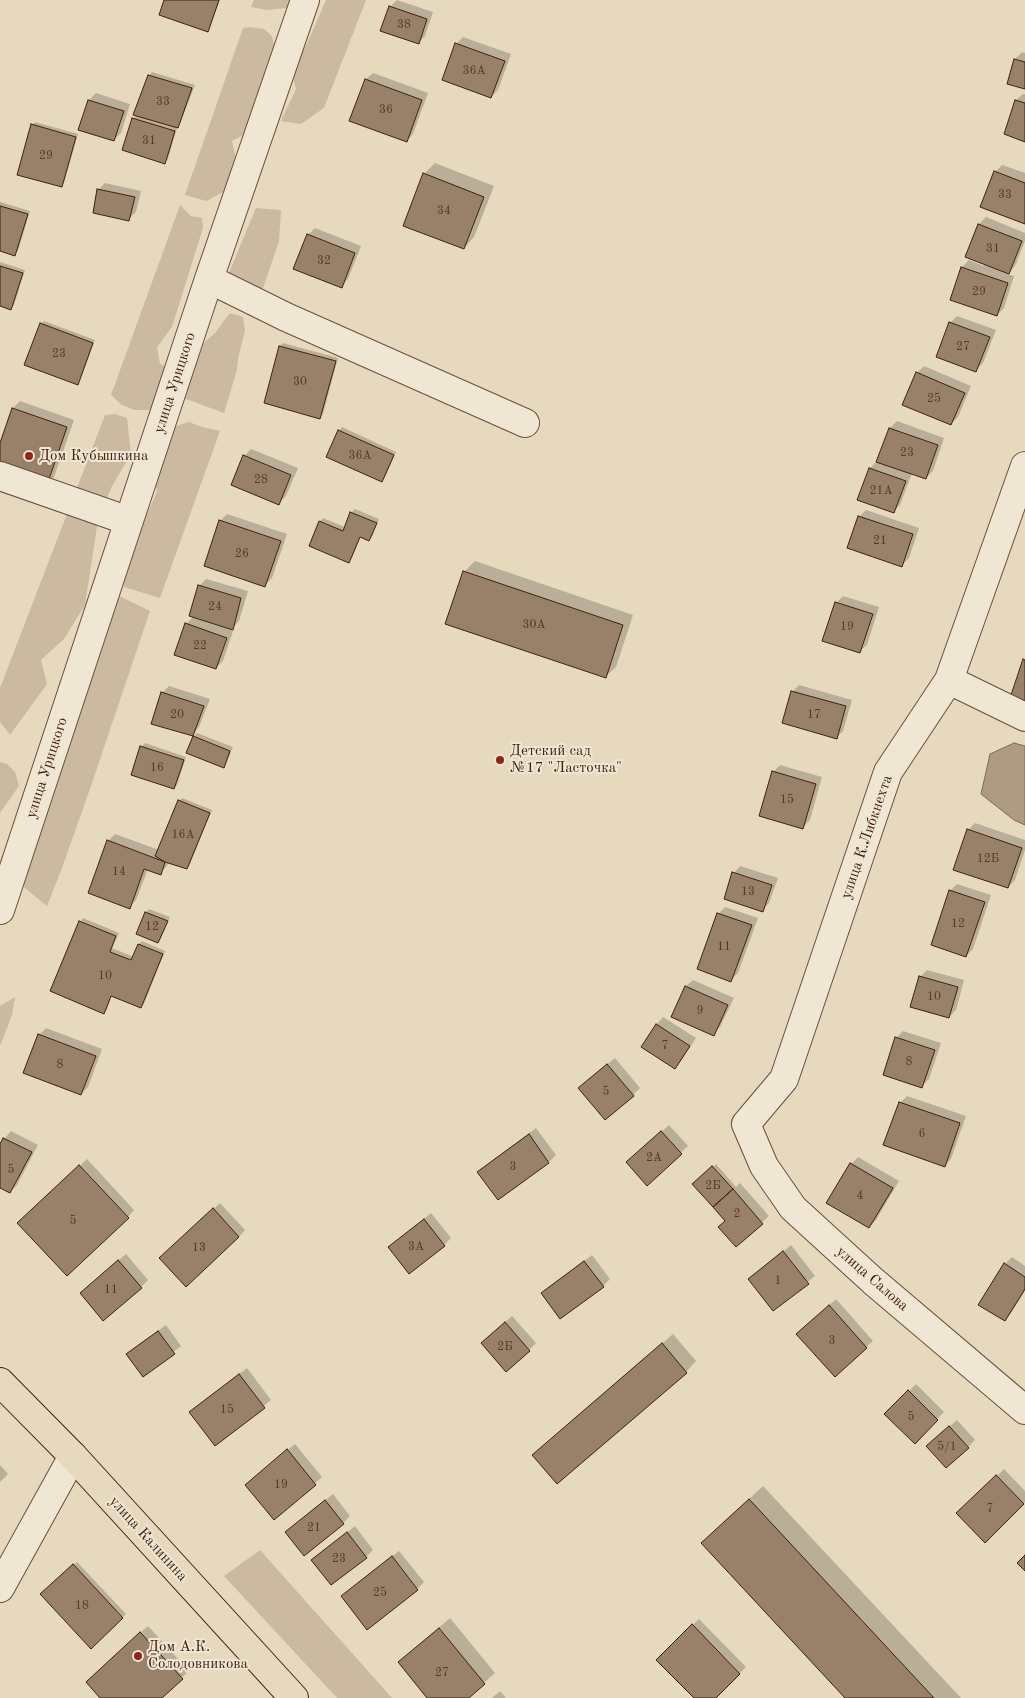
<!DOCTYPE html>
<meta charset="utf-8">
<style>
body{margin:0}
canvas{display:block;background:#e7d9bd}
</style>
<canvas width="1025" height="1698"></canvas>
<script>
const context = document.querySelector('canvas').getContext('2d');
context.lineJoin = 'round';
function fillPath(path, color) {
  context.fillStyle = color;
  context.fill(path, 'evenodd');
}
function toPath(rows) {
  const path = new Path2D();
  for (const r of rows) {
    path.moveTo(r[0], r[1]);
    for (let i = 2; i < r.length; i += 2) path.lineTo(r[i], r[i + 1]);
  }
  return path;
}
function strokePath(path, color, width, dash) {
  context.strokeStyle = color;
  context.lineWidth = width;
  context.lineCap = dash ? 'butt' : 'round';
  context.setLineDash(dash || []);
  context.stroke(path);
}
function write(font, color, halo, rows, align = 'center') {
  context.font = font + ' "Old Standard TT",serif';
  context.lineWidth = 4;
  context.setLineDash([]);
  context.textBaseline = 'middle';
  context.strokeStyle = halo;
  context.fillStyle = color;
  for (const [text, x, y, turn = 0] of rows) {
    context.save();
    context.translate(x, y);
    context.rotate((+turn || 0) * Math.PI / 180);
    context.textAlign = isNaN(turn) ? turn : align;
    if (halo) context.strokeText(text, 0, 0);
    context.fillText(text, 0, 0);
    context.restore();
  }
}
fillPath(toPath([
 [254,0,299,0,289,8,267,10,251,7],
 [326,0,366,0,324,108,301,124,281,121,296,89,290,67,306,46],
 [249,27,264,29,272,36,275,51,248,132,232,141,237,164,231,188,206,201,185,195,243,28],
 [180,205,191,216,202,218,203,228,172,327,157,347,160,364,168,368,160,406,150,410,134,410,122,405,111,395],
 [256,208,281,210,279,241,260,297,228,275],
 [230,313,243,317,245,330,238,359,237,370,224,413,175,395,199,347,215,333],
 [115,414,127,418,131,454,112,486,98,520,85,605,64,639,41,660,47,684,10,735,0,722,0,688,105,415],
 [189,422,202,427,220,431,160,598,124,587,118,571,127,548,149,510,157,492,154,474,170,428],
 [113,593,150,611,91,786,62,868,47,906,15,880,98,661,103,634],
 [0,762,7,764,15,772,19,786,0,813],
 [15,997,12,1015,0,1046,0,1006],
 [260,1550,392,1698,337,1698,224,1576]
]), '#cbba9f');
const water = toPath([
 [1014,743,1025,746,1025,825,1014,820,981,794,990,754,1014,743]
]);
fillPath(water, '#af9a82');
strokePath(water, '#836954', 1);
fillPath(toPath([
 [165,0,220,0,210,27,207,30],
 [397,0,433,12,425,36,418,43,390,7],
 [463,37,511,54,498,90,491,97,456,44],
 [1022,52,1025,53,1025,88,1008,83,1015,59],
 [152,72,195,85,180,124,176,128,177,128,168,159,165,162,133,119,137,115,149,76],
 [373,73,428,93,413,134,407,141,366,79],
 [96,93,130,104,121,133,114,140,89,100],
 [1023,94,1025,94,1025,140,1016,100],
 [35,122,78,134,64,183,61,186,32,125],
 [435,163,494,186,474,237,464,248,424,174],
 [1002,165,1025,173,1025,223,995,172],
 [105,183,141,191,136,212,129,219,98,190],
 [0,202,30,211,18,251,15,254,0,250],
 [986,217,1025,233,1025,241,1015,266,1008,274,1014,276,1004,308,997,315,962,267,969,260,984,266,985,264,967,256,979,224],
 [315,228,361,246,348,279,341,286,308,235],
 [0,262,25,270,14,305,11,309,0,305],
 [957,316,996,330,983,363,976,370,950,323],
 [44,321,95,340,80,380,77,383,41,324],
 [283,343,338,358,323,414,320,417,265,403,280,346],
 [924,366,971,386,958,417,951,424,917,373],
 [20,401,74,420,54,477,47,484,0,447,13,408],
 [897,421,944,438,933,471,926,478,912,473,900,505,893,512,859,499,870,468,877,461,890,428],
 [342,427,396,452,385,477,381,480,339,431],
 [251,449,298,468,286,496,279,503,244,456],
 [355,509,379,519,372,537,369,540,361,536,352,558,349,561,320,521,323,518,345,527,352,512],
 [866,510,919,528,909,558,902,565,859,517],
 [227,514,287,534,272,578,265,585,220,521],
 [475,561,633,615,616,667,605,677,447,623,465,571],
 [206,579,248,591,239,621,231,630,233,631,223,661,216,668,186,624,193,617,199,586],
 [843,596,879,607,867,645,860,651,836,603],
 [799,685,852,700,843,731,836,738,792,692],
 [169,686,210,699,199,727,192,734,162,693],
 [197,733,233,747,226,764,223,767,188,753,194,736],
 [145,743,186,757,177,785,174,788,141,747],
 [780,765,822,777,810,820,803,827,773,772],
 [182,798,212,810,190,864,187,868,169,862,167,866,160,873,148,869,136,900,129,907,108,841,115,834,159,850,179,801],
 [975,823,1025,840,1025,850,1015,880,1008,887,968,830],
 [740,866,778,878,769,903,762,910,734,873],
 [957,884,991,895,973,949,966,956,950,891],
 [725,907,758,918,738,973,731,980,718,914],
 [149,909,170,917,161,938,158,942,137,933,146,912],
 [83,918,119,933,112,948,134,957,139,944,142,941,165,951,144,1004,140,1007,112,995,107,1009,104,1012,80,922],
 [927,970,964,980,956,1010,949,1017,920,977],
 [693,980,734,998,720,1027,713,1034,673,1016,686,986],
 [663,1017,696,1038,681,1061,674,1068,642,1047,657,1024],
 [46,1028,102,1049,88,1087,81,1094,39,1035],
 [903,1031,941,1043,929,1079,922,1086,896,1038],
 [615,1058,640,1088,633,1095,587,1081],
 [907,1096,966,1116,951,1159,944,1166,900,1103],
 [669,1125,688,1146,647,1184,635,1156],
 [536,1128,556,1155,549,1162,498,1198,479,1172,486,1165],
 [11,1131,38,1145,17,1185,10,1192,0,1187,0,1147,5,1138],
 [858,1157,899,1181,876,1220,869,1227,851,1164],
 [87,1159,134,1210,128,1217,26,1217],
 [716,1164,736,1187,740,1183,769,1216,736,1245,726,1221,697,1181],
 [220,1203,245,1230,239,1237,168,1251],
 [431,1213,451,1238,444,1245,397,1241],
 [791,1245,815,1276,773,1310,750,1279],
 [126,1254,148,1280,141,1287,88,1286],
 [592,1255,610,1279,603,1286,543,1293,550,1286],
 [1012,1257,1025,1266,1025,1291,1011,1313,1005,1320,1005,1264],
 [836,1299,873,1341,866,1347,805,1327],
 [512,1316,536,1343,529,1350,489,1336],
 [166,1325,181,1346,143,1376,128,1354,135,1347],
 [673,1334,696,1361,686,1372,544,1445],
 [247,1368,271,1400,216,1444,198,1406],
 [916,1384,944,1412,915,1442,886,1414],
 [957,1420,975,1440,968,1447,935,1439],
 [295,1444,322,1477,274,1519,253,1478],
 [0,1465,8,1474,0,1482],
 [1004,1469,1025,1491,1025,1502,985,1541,958,1513],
 [763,1486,961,1698,847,1698,716,1530],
 [333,1494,350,1516,343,1523,294,1525],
 [355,1526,373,1550,366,1557,313,1560],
 [399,1551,424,1582,417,1589,350,1590],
 [77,1562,126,1614,91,1647,42,1594],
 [450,1618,495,1673,467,1698,429,1698,399,1662],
 [699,1619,746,1667,714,1698,695,1698,657,1660],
 [148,1626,189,1671,160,1698,102,1698,94,1675],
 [500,1691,506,1698,492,1698]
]), '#0003');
const building = toPath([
 [164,0,219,0,208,32,159,15,164,0],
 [389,6,427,19,419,44,380,31,389,6],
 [455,43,505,61,491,98,442,80,455,43],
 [1014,59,1025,62,1025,89,1007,84,1014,59],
 [148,75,192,88,178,128,133,115,148,75],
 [365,79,422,100,407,142,349,121,365,79],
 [88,100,124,111,114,141,78,130,88,100],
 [1015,100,1025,103,1025,142,1004,134,1015,100],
 [132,118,175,131,165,164,122,150,132,118],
 [31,124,76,137,62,187,17,175,31,124],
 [994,171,1025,183,1025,224,980,207,994,171],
 [423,173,484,197,464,249,403,226,423,173],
 [97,189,135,197,129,221,93,213,97,189],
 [0,206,28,214,15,256,0,251,0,206],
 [978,224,1022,241,1009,274,965,257,978,224],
 [307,234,355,253,342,288,293,269,307,234],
 [0,266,23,273,11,310,0,306,0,266],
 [961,267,1008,283,997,316,950,300,961,267],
 [949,322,990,337,976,372,936,357,949,322],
 [40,323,93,343,78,385,24,365,40,323],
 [279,346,336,361,320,419,264,403,279,346],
 [916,372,965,393,951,425,902,405,916,372],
 [12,408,67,427,47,485,0,469,0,443,12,408],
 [889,428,938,445,926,479,876,462,889,428],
 [338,430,394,455,382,482,326,457,338,430],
 [243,455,291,475,279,505,231,485,243,455],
 [869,468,906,481,894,513,857,500,869,468],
 [350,512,377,523,369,541,360,537,349,563,309,546,319,521,343,531,350,512],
 [858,516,913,534,902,567,847,548,858,516],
 [219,520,281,541,265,587,204,566,219,520],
 [463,571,623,625,606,678,445,624,463,571],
 [198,585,241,598,233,630,189,616,198,585],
 [835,602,873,614,860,653,822,641,835,602],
 [185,623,227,638,216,669,174,655,185,623],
 [1023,659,1025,660,1025,703,1010,698,1023,659],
 [791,691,846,706,837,739,782,723,791,691],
 [161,692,204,706,193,736,151,724,161,692],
 [193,736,230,751,224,768,186,753,193,736],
 [140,746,184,760,174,789,131,775,140,746],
 [772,771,816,784,803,829,759,816,772,771],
 [178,800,210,813,187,869,165,862,155,856,178,800],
 [967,829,1022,848,1008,888,953,870,967,829],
 [107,840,165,862,161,875,144,869,130,909,88,893,107,840],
 [732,872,772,885,763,912,724,899,732,872],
 [949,890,985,902,966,957,931,945,949,890],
 [145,912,168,921,158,943,136,934,145,912],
 [717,913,752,925,731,982,697,969,717,913],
 [79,921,116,936,110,952,131,960,138,944,163,954,141,1008,111,996,104,1014,50,991,79,921],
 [919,976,958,987,949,1018,910,1007,919,976],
 [685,986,728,1005,714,1036,671,1017,685,986],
 [656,1024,690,1046,675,1069,641,1047,656,1024],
 [38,1034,96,1056,81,1095,23,1073,38,1034],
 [895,1037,935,1050,922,1088,883,1075,895,1037],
 [607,1064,634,1096,605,1120,578,1088,607,1064],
 [899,1102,960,1123,945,1167,883,1145,899,1102],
 [661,1131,682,1154,647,1186,626,1162,661,1131],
 [529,1134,549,1163,498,1200,477,1172,529,1134],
 [3,1138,32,1152,10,1193,0,1188,0,1144,3,1138],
 [850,1163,893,1188,869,1228,826,1203,850,1163],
 [79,1165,129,1218,67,1276,17,1223,79,1165],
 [712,1166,733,1189,713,1207,692,1184,712,1166],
 [733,1189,763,1224,736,1247,718,1227,725,1221,713,1207,733,1189],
 [213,1208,239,1237,186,1287,159,1258,213,1208],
 [424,1219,445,1246,409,1274,388,1247,424,1219],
 [783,1251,809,1284,773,1311,748,1279,783,1251],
 [118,1260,142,1288,103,1321,80,1293,118,1260],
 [584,1261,604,1287,560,1319,541,1293,584,1261],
 [1004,1263,1025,1277,1025,1289,1005,1321,978,1305,1004,1263],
 [829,1305,867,1348,835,1377,796,1334,829,1305],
 [505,1322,530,1351,506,1372,481,1343,505,1322],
 [158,1331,175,1354,143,1377,126,1354,158,1331],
 [662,1343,687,1373,557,1484,532,1455,662,1343],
 [239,1374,265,1408,215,1446,189,1412,239,1374],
 [908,1390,938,1420,915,1444,884,1414,908,1390],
 [949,1426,969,1448,946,1468,926,1446,949,1426],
 [287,1449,316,1485,274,1520,245,1485,287,1449],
 [996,1475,1024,1504,985,1543,956,1513,996,1475],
 [749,1499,934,1698,845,1698,701,1543,749,1499],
 [325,1500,344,1524,304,1556,285,1532,325,1500],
 [347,1532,367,1558,331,1585,311,1560,347,1532],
 [1025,1555,1025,1571,1017,1563,1025,1555],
 [392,1556,418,1590,367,1630,341,1596,392,1556],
 [73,1564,123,1618,91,1649,40,1594,73,1564],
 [692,1624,740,1674,716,1698,694,1698,656,1660,692,1624],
 [439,1628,485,1684,469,1698,427,1698,398,1662,439,1628],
 [140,1632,183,1679,162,1698,100,1698,86,1682,140,1632]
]);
fillPath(building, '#988069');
strokePath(building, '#42200e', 1);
const minor = toPath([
 [209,279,286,317,525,423],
 [1025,466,949,680,888,772,784,1079,746,1124,764,1166,793,1208,873,1281,1025,1410],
 [0,476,129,521],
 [949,680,1025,717],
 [0,910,209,279,305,0],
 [0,1588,73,1456]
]);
const major = toPath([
 [0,1382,73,1456,294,1698]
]);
strokePath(minor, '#6b4e3a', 30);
strokePath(major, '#42200e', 30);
strokePath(minor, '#efe6d4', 28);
strokePath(major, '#e7d9bd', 28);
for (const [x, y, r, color] of [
 [29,456,5,"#8f2418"],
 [500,760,5,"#8f2418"],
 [138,1656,5,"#8f2418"]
]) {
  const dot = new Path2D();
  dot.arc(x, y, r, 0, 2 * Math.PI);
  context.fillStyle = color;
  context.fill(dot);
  strokePath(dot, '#efe6d4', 2);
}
write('12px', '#583825', null, [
 ["38",404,25],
 ["36А",474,71],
 ["33",163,102],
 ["36",386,110],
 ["31",149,141],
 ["29",46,156],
 ["33",1005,195],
 ["34",444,211],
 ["31",993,249],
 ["32",324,261],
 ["29",979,292],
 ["27",963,347],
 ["23",59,354],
 ["30",300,382],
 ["25",934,399],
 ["23",907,453],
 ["36А",360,456],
 ["28",261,480],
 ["21А",881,491],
 ["21",880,541],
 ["26",242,554],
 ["24",215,607],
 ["30А",534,625],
 ["19",847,627],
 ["22",200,646],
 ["20",177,715],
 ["17",814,715],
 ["16",157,768],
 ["15",787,800],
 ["16А",183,835],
 ["12Б",988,859],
 ["14",119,872],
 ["13",748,892],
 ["12",958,924],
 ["12",152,927],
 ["11",724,947],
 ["10",105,976],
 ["10",934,997],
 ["9",700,1011],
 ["7",665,1046],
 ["8",909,1062],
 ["8",60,1065],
 ["5",606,1092],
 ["6",922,1134],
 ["2А",654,1158],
 ["3",513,1167],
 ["5",11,1170],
 ["2Б",713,1186],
 ["4",860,1196],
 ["2",737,1214],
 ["5",73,1221],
 ["3А",416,1247],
 ["13",199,1248],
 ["1",778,1281],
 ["11",111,1290],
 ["3",832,1341],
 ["2Б",505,1347],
 ["15",227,1410],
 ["5",911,1417],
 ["5/1",947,1447],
 ["19",281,1485],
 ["7",990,1509],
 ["21",314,1528],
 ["23",339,1559],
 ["25",380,1593],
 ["18",82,1606],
 ["27",442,1673]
]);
write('15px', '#42200e', '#efe6d4', [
 ["улица Урицкого",175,383,-72],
 ["улица Урицкого",47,768,-72],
 ["улица К.Либкнехта",867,837,-71],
 ["улица Салова",872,1279,41],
 ["улица Калинина",148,1539,48]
]);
write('15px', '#42200e', '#efe6d4', [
 ["Дом Кубышкина",39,456],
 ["Детский сад",510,751],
 ["№17 \"Ласточка\"",510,768],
 ["Дом А.К.",148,1647],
 ["Солодовникова",148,1664]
], 'left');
</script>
